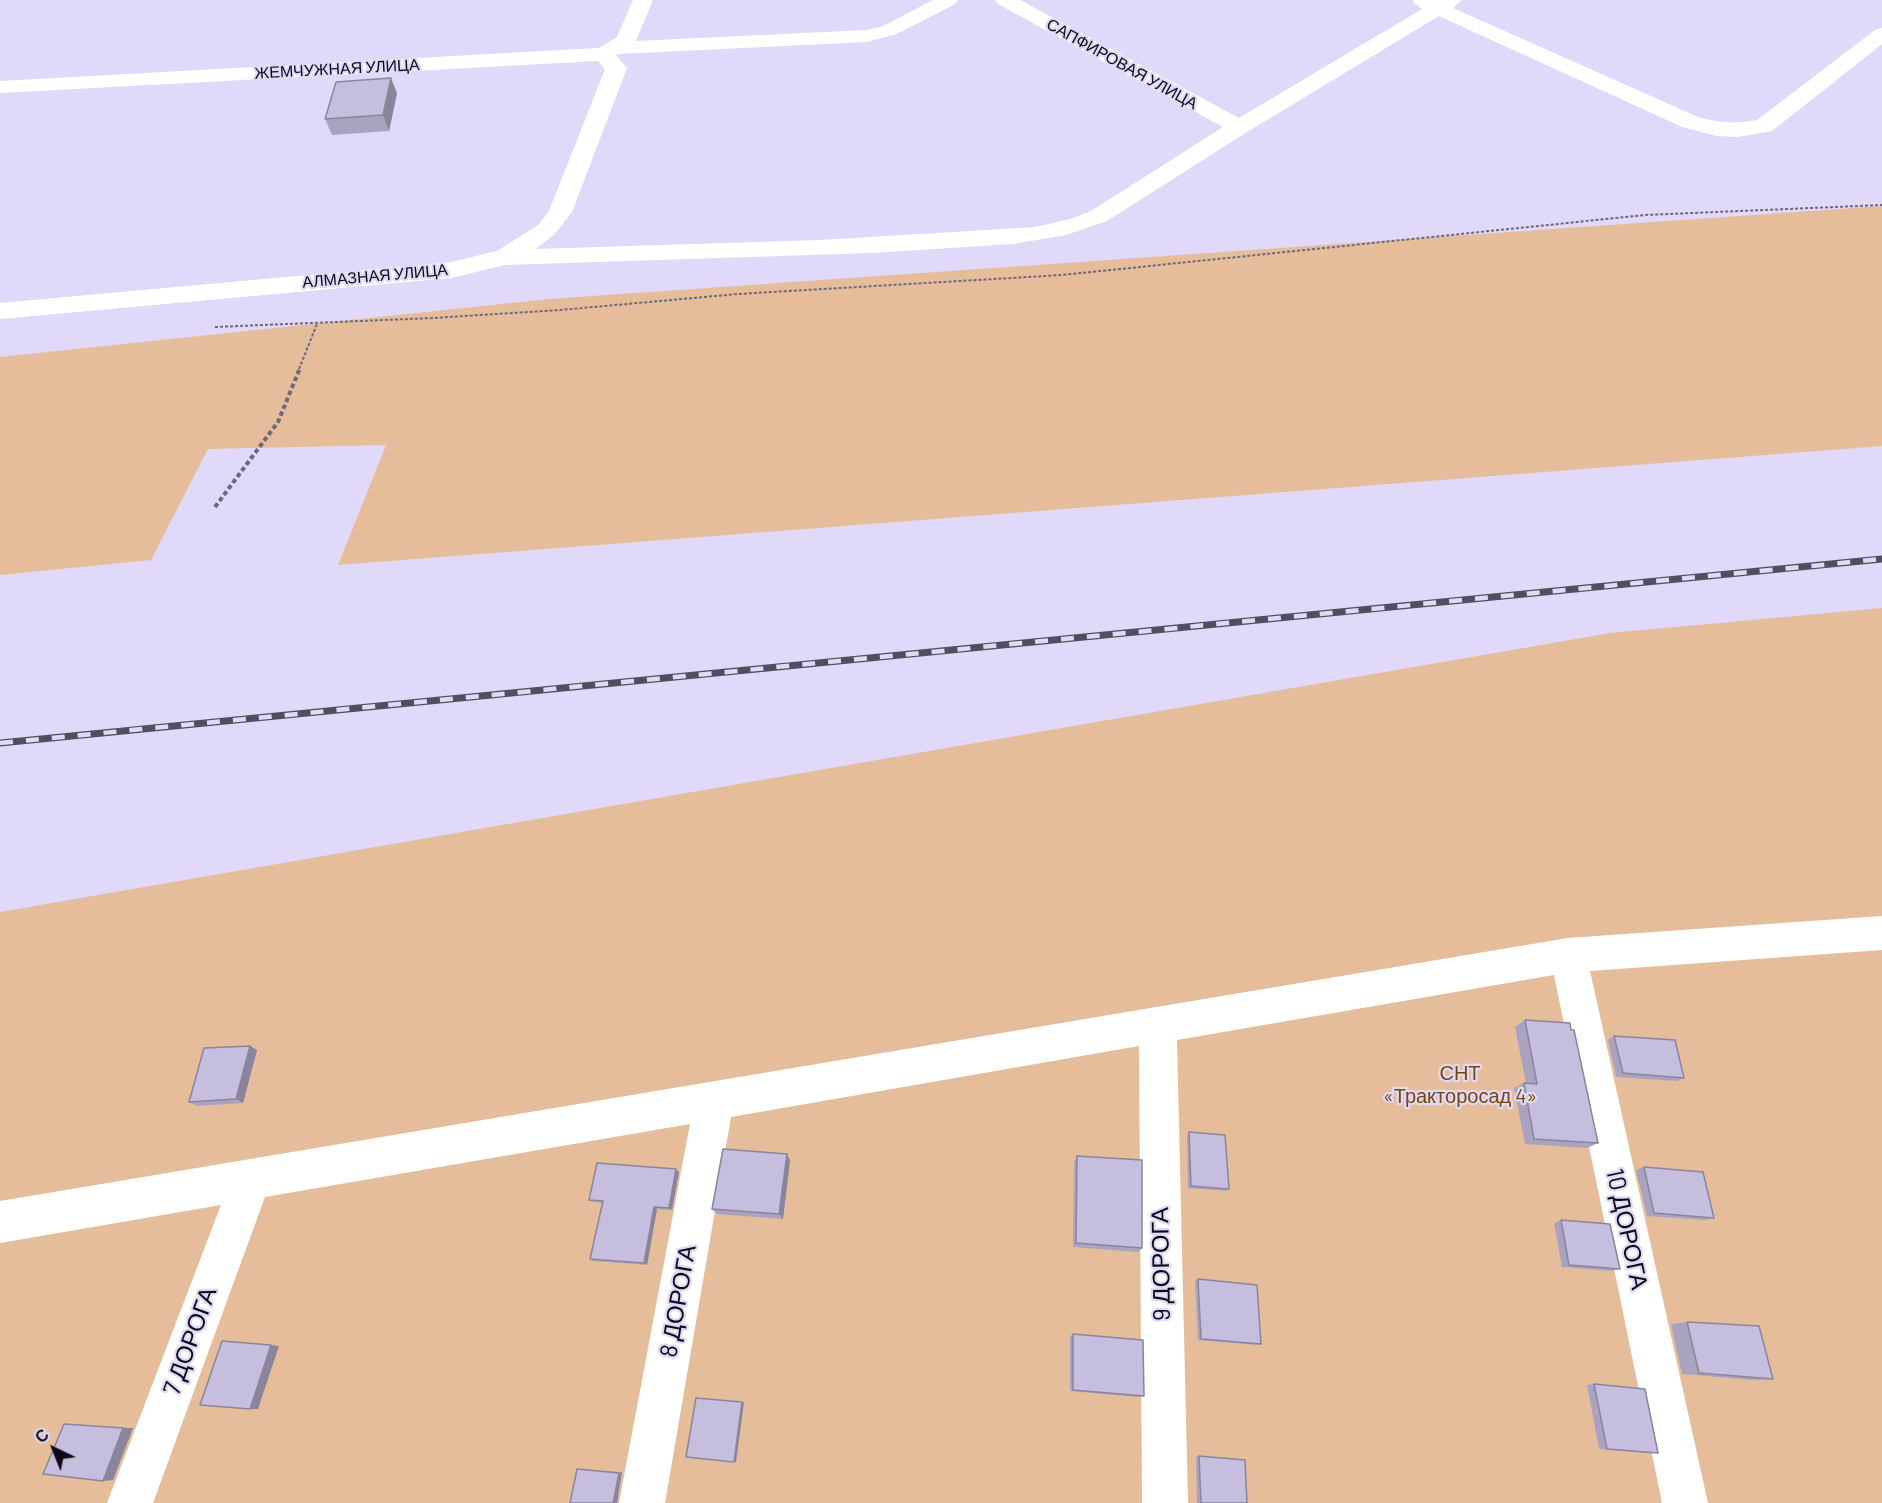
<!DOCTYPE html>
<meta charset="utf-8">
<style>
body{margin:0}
#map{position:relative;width:1882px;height:1503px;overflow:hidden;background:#e1d9fa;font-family:Barlow,sans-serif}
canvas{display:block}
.north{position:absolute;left:24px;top:1419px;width:60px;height:60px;-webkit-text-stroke:4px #e1d9fa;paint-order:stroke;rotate:317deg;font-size:16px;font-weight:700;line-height:24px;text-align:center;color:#0e0b16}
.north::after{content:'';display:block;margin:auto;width:21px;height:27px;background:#0e0b16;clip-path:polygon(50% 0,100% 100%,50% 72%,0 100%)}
</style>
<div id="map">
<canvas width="1882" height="1503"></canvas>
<div class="north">С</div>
</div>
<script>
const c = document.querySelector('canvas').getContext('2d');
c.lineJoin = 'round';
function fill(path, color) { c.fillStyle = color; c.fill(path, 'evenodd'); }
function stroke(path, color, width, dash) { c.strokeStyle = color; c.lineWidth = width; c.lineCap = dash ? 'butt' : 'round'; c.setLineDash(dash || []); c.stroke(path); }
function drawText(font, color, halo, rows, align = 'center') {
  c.font = font + ' Barlow,sans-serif'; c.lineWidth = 4.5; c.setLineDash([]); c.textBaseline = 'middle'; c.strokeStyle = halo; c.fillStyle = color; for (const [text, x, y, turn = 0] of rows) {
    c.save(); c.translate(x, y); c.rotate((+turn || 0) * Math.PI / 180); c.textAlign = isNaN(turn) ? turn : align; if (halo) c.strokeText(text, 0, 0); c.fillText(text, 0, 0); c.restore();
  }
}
const green = new Path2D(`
 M1882 206V446L338 565 386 445 208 449 151 560 0 575V357L549 299Z
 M1882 608V1503H0V912L1610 633Z`);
const pathFar1 = new Path2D(`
 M215 327 433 318 560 310 738 294 1062 275 1645 215 1882 205
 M299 369 317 324`);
const path = new Path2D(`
 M215 507 278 422 300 368`);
const minor = new Path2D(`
 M633 0H653L636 41 867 30 883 26 933 0H958L955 4 897 34 867 42 618 54 616 55 627 68 572 212 554 235 535 249 820 240 1036 227 1070 219 1091 211 1223 127 998 4 995 0H1020L1239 118 1422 9 1413 2 1414 0H1462L1453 8 1698 117C1719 123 1736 124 1757 120L1875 30 1882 28V44L1772 131 1738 137 1717 136 1682 127 1439 16 1247 132 1107 221 1066 235 1013 244 872 253 505 265 451 278 0 319V303L451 262 497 251 538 225 549 211 605 69 598 61 0 93V81L599 48 617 37Z
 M1882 916V950L1590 971 1708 1503H1662L1554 975 1177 1040 1188 1503H1142L1139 1046 731 1117 665 1503H619L690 1124 265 1197 153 1503H107L221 1205 0 1243V1201L1568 938Z`);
const rail = new Path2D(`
 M0 743 1882 559`);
const wall = new Path2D(`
 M397 93 389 131 332 135 325 119Z
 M1525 1020 1598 1143 1587 1148 1525 1144 1514 1088 1524 1083H1526L1515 1027Z
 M1614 1036 1684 1078 1677 1081 1616 1077 1608 1040Z
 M257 1050 243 1103 197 1106 189 1102Z
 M1189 1132 1229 1189 1226 1191 1188 1188 1187 1136Z
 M1077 1156 1142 1248 1138 1252 1073 1247 1074 1162Z
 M790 1160 783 1219 717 1214 712 1209Z
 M1644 1167 1714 1218 1706 1220 1647 1216 1636 1170Z
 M679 1172 672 1210 657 1209 647 1265 593 1261 590 1259 602 1203 593 1202 589 1200Z
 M1561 1220 1620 1269 1612 1271 1562 1267 1554 1223Z
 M1198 1279 1261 1344 1257 1345 1198 1340 1195 1281Z
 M1687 1322 1773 1379 1754 1380 1682 1374 1671 1324Z
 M1073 1334 1144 1396 1139 1397 1070 1391V1336Z
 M1594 1384 1649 1453 1599 1449 1587 1385Z
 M64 1424 133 1428 113 1480Z
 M1196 1456 1245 1460 1247 1503H1197Z
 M577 1469 622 1472 617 1503Z`);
const shadedWall = new Path2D(`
 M391 78 397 93 389 131 383 115Z
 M250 1046 257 1050 243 1103 236 1099Z
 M787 1154 790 1160 783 1219 779 1214Z
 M676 1169 679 1172 672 1210 669 1208Z
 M654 1207 657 1209 647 1265 644 1263Z
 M271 1345 279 1346 258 1409H250Z
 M742 1402H744L736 1462H734Z
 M123 1428H133L113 1480 103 1481Z
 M622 1472 617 1503H613L619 1473Z`);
const building = new Path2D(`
 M391 78 383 115 325 119 336 82Z
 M1525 1020 1570 1023 1571 1030H1574L1598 1143 1534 1139 1524 1083 1537 1084Z
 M1614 1036 1675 1040 1684 1078 1623 1073Z
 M250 1046 236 1099 189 1102 204 1048Z
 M1189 1132 1225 1135 1229 1189 1191 1186Z
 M723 1149 787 1154 779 1214 712 1209Z
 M1077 1156 1142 1160V1248L1076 1243Z
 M597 1163 676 1169 669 1208 654 1207 644 1263 590 1259 603 1201 589 1200Z
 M1644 1167 1703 1172 1714 1218 1654 1213Z
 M1561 1220 1610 1224 1620 1269 1569 1265Z
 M1198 1279 1257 1285 1261 1344 1201 1339Z
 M1687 1322 1759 1326 1773 1379 1699 1373Z
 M1073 1334 1143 1340 1144 1396 1073 1390Z
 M222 1341 271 1345 250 1409 200 1405Z
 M1594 1384 1645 1389 1658 1453 1607 1449Z
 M696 1398 742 1402 734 1462 686 1457Z
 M64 1424 123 1428 103 1481 43 1474Z
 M1199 1456 1245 1460 1247 1503H1201Z
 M577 1469 619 1473 613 1503H570Z`);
const farStreetnames = [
 ["САПФИРОВАЯ УЛИЦА",1122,64,29],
 ["ЖЕМЧУЖНАЯ УЛИЦА",337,69,-3],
 ["АЛМАЗНАЯ УЛИЦА",375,276,-5]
];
const parkNames = [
 ["СНТ",1460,1073],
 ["«Тракторосад 4»",1460,1096]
];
const nearStreetnames = [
 ["10 ДОРОГА",1627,1229,78],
 ["9 ДОРОГА",1161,1264,-91],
 ["8 ДОРОГА",678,1301,-80],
 ["7 ДОРОГА",190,1341,-70]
];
fill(green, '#e5bd9a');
stroke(pathFar1, '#6d687d', 2, [3, 2]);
stroke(path, '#6d687d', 4, [4.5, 3]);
fill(minor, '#fff');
stroke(rail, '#524e60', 7);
stroke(rail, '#e1d9fa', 4.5, [13]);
fill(wall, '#a9a3bf');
fill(shadedWall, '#8a859b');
fill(building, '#c5bede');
stroke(building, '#8a859b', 1.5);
drawText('16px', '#0e0b16', '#e1d9fa', farStreetnames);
drawText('20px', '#7a4608', '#e1d9fa', parkNames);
drawText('24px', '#0e0b16', '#e1d9fa', nearStreetnames);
</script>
